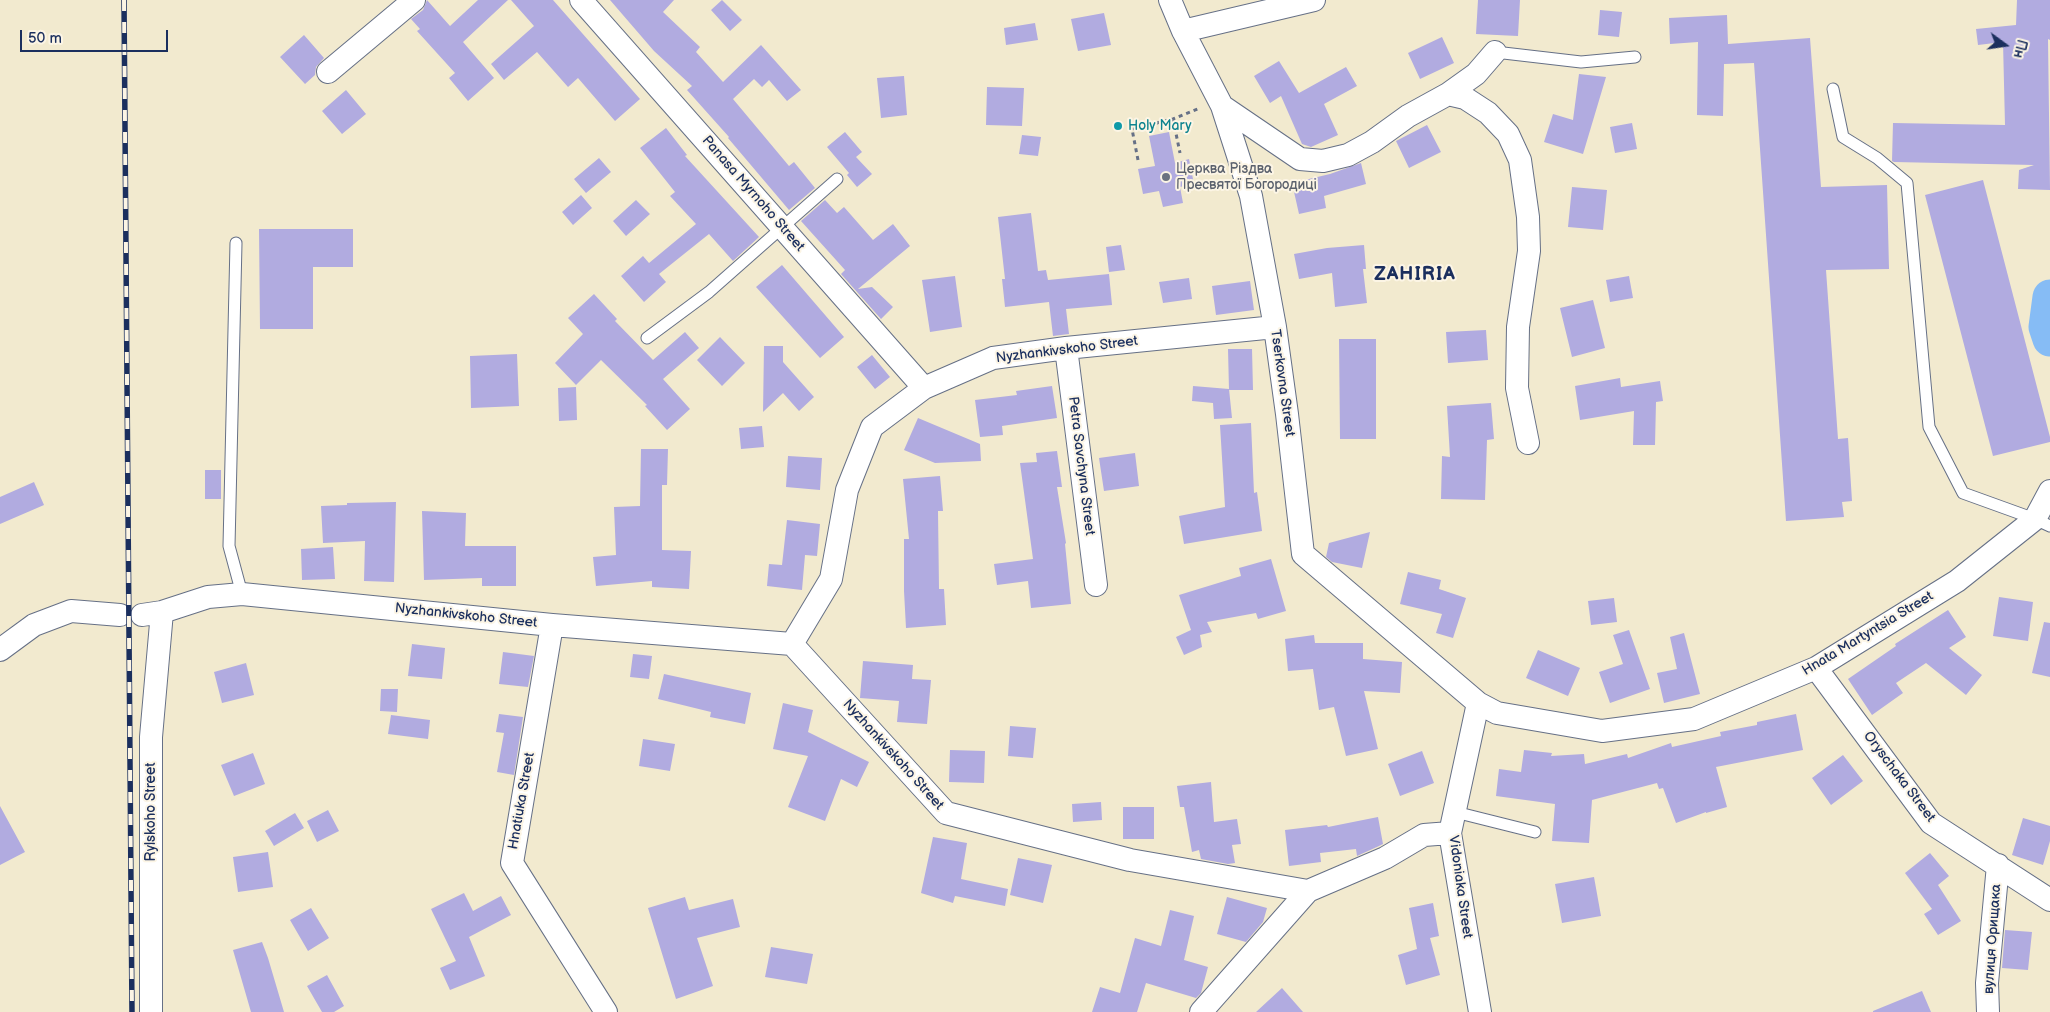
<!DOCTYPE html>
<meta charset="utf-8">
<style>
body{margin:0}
#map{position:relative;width:2050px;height:1012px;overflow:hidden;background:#f2eacf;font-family:"Balsamiq Sans",sans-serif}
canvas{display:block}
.north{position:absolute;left:1980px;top:20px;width:50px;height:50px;-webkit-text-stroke:4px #fcf5e5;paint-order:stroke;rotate:104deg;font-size:14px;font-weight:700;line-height:20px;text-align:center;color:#1b2f5e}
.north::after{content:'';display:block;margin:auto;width:18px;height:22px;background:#1b2f5e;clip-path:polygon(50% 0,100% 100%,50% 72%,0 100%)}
.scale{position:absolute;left:20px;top:30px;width:148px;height:22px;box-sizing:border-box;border:2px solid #1b2f5e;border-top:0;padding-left:6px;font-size:15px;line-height:18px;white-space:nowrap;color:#1b2f5e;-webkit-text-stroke:4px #fcf5e5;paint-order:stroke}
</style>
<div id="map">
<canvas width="2050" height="1012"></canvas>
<div class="north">Пн</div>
<div class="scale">50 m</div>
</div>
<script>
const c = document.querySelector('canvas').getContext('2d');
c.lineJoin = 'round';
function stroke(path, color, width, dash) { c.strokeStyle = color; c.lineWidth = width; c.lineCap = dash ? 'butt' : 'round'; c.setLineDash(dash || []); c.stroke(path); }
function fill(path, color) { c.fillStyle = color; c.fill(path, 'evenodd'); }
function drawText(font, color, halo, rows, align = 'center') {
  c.font = font + ' "Balsamiq Sans",sans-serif'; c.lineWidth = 4; c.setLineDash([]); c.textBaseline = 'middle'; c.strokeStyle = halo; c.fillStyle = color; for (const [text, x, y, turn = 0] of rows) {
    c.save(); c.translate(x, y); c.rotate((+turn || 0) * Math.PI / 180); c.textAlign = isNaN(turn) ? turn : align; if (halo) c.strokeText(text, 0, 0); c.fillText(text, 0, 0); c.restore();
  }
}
const river = new Path2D(`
 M2050 297 2046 327 2050 339`);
const building = new Path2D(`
 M427 0 450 26 478 0H508L463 42 494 78 468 101 449 78 455 73 417 31 420 29 411 19 423 10Z
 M511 0H553L640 99 615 121 578 78 568 87 537 52 504 80 491 64 534 26Z
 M610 0H674L663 12 700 47 696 52 723 82 761 45 801 90 787 101 769 80 762 87 754 79 733 99 789 166 794 162 815 188 789 210 728 138 729 137 687 90 692 86 654 51Z
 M722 0 742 20 730 31 711 10Z
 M1478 0H1520L1518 36 1476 34Z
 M2017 0H2050V40L2048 39 2050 190 2018 189 2019 170 2034 165 1894 162 1892 161 1893 123 2005 125 2003 42 1978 45 1976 29 2016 25Z
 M1600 10 1622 12 1619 37 1598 35Z
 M1104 13 1111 45 1078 51 1071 19Z
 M1727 15 1728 44 1810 38 1821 187 1887 185 1889 269 1826 270 1838 439 1848 438 1852 501 1842 502 1844 517 1786 521 1754 63 1724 64 1723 116 1697 115 1698 42 1670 44 1669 18Z
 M1035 23 1038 40 1006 45 1004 28Z
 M304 35 324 58 316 67 315 75 305 84 280 57Z
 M1442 37 1454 63 1420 79 1408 53Z
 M1279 61 1299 93 1346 67 1357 86 1324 104 1338 135 1311 147 1302 144 1281 96 1270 103 1254 76Z
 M1579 74 1606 77 1583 154 1544 142 1553 114 1573 120Z
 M904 76 907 115 881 118 877 78Z
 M987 87 1024 88 1022 126 986 125Z
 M346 90 366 114 342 134 322 111Z
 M1632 123 1637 149 1615 153 1610 127Z
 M1427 125 1441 152 1409 168 1396 141Z
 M666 128 687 155 685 156 759 237 733 261 709 234 659 274 666 282 644 302 621 276 643 256 649 263 696 224 670 196 675 192 640 148Z
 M845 132 862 152 856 157 872 174 857 187 847 175 849 173 827 147Z
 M1169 132 1175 163 1189 159 1194 184 1180 187 1183 203 1163 207 1159 191 1143 194 1138 169 1155 166 1149 136Z
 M1022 135 1041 137 1038 156 1019 154Z
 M599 158 611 172 586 193 574 179Z
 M1361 163 1366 184 1324 196 1326 208 1299 214 1292 183 1330 174Z
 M1983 180 2050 437V442L1993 456 1925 195Z
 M1572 187 1607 190 1603 230 1568 227Z
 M581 195 592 208 573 225 562 212Z
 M636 200 650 214 626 236 613 221Z
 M825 200 837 213 844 207 873 240 893 224 910 246 858 289 872 287 893 307 881 319 841 274 845 270 801 221Z
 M1031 213 1038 271 1046 270 1048 280 1109 274 1112 305 1066 309 1069 334 1053 336 1049 302 1005 307 1002 279H1005L998 217Z
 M259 229H353V267H313V329H260Z
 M1121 245 1125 270 1109 272 1106 247Z
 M1364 245 1366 269H1363L1367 303 1335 307 1332 273 1299 279 1294 254 1327 248Z
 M782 265 844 337 820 358 756 287Z
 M955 276 962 327 930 332 922 280Z
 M1629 276 1633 298 1610 302 1606 280Z
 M1189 278 1192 299 1163 303 1159 282Z
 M1250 281 1254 310 1216 315 1212 286Z
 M594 294 617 319 615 321 653 360 685 332 699 348 663 379 690 409 667 430 645 406 647 405 601 360 576 385 555 363 583 334 568 318Z
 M1593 300 1605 348 1572 357 1560 308Z
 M1486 330 1488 360 1448 363 1446 332Z
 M720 337 745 363 722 386 697 360Z
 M1339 339H1376V439H1340Z
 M764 346H783V362L814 397 799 411 783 393 763 412Z
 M1228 349H1252L1253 390H1229Z
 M517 354 519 406 471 408 470 356Z
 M872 355 890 377 875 389 857 367Z
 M1620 378 1621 387 1660 381 1663 401 1656 402 1655 445H1633L1634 411 1580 420 1575 386Z
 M1052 386 1057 418 1002 426 1003 435 980 437 975 400 1017 395 1016 391Z
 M1193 386 1229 389 1232 418 1214 419 1213 403 1192 401Z
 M576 387 577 420 559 421 558 388Z
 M1491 403 1494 439 1487 440 1485 500 1441 499 1442 456 1450 457 1447 406Z
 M918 418 980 444 981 461 935 463 904 450Z
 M1251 423 1254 493 1257 492 1262 531 1184 544 1179 516 1225 507 1220 425Z
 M762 426 764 447 741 449 739 428Z
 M641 449H668L667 485H662V550L691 551 689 589 652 587V581L596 586 593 557 616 555 614 507 640 506Z
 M1057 451 1062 487H1057L1066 543 1065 544 1071 604 1031 608 1028 581 997 585 994 564 1033 559 1020 463 1037 462 1036 453Z
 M1135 453 1139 486 1104 491 1099 458Z
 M788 456 822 458 820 490 786 487Z
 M205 470H221V499H205Z
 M940 476 943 511H938L939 589H944L946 625 906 628 904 591V539H909L903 479Z
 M34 482 44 505 0 524V497Z
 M396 502 394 582 364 581 365 541 323 543 321 506 347 505V503Z
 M422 511 466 513 465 546H516V586H482V578L424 580Z
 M787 520 820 524 817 556 805 555 802 590 767 586 769 564 782 565Z
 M1370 532 1362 568 1332 562 1326 557 1329 543Z
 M333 547 335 579 302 580 301 549Z
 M1271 559 1286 611 1258 619 1256 613 1207 622 1212 632 1200 635 1202 647 1184 655 1176 637 1191 630 1179 595 1241 576 1239 568Z
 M1408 572 1441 580 1439 589 1466 598 1453 638 1436 633 1442 614 1400 604Z
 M1999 597 2033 602 2028 641 1993 636Z
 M1614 598 1617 622 1591 625 1588 601Z
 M1948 610 1966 637 1949 648 1982 675 1966 695 1926 663 1896 683 1903 693 1872 715 1848 679 1896 646 1895 644Z
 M2044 622 2050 623V677L2032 673Z
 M1629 630 1650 689 1610 703 1599 672 1623 664 1613 635Z
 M1684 633 1700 694 1664 703 1657 673 1677 669 1670 637Z
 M1314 635 1315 643H1363V659L1402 662 1400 693 1364 691 1378 749 1346 756 1334 707 1319 710 1313 669 1288 671 1285 639Z
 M412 644 445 648 442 679 408 676Z
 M1538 650 1580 668 1568 696 1526 678Z
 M503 652 534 656 528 687 499 684Z
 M633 654 652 656 649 679 630 677Z
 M863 661 913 665 912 679 931 680 927 724 897 722 899 701 860 698Z
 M246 663 254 695 222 703 214 672Z
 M664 674 751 693 745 724 710 717 711 712 658 699Z
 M381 689H398L397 712 380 711Z
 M783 703 813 710 808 732 869 762 857 787 841 779 825 821 788 807 808 756 773 749Z
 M499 714 523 717 514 775 497 772 504 733 496 732Z
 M1796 714 1803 750 1716 767 1727 807 1706 813V812L1676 823 1663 788 1659 789 1657 783 1592 800 1589 843 1552 841 1555 804 1496 796 1499 769 1521 772 1524 750 1552 753 1551 756 1584 754 1585 764 1627 754 1628 758 1671 743 1672 747 1721 736 1720 732 1757 725V722Z
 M391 715 430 720 428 739 388 734Z
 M1010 726 1036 728 1033 758 1008 756Z
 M643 739 675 744 670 771 639 766Z
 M950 750 985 751 984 783 949 782Z
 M1422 751 1434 783 1400 796 1388 764Z
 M253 753 265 784 234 796 221 765Z
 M1843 755 1863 781 1831 805 1812 778Z
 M1211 782 1214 822 1237 819 1241 844 1232 845 1235 863 1228 864 1201 859 1199 850 1192 852 1184 807H1180L1177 786Z
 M1101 802 1102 820 1073 822 1072 804Z
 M0 806 25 852 0 865Z
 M1123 807H1154V839H1123Z
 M328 810 339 831 317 842 307 821Z
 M295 813 304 828 274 846 265 831Z
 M1378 817 1383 844 1379 846 1357 856 1356 849 1320 853 1321 862 1289 866 1285 830 1327 825 1328 827Z
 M2023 818 2050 826V841L2043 865 2012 855Z
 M933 837 967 843 961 879 1008 889 1005 906 955 896 953 903 921 893Z
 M268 852 273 887 238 892 233 857Z
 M1930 853 1949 876 1938 885 1961 921 1938 935 1924 914 1932 909 1905 873Z
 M1018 858 1052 865 1043 903 1010 895Z
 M1594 877 1601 916 1562 923 1555 884Z
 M464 893 473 911 501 896 511 915 469 937 485 976 450 990 440 968 456 961 431 909Z
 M685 897 689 910 733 899 740 927 697 938 713 986 676 999 648 908Z
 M1227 897 1267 908 1263 922 1246 942 1217 934Z
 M1433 903 1439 936 1430 938 1440 975 1406 985 1398 955 1417 949 1409 908Z
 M311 908 329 938 308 951 290 920Z
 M1170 910 1194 916 1184 960 1208 967 1201 993 1196 998 1146 983 1137 1012H1092L1100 987 1120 993 1135 938 1161 946Z
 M2005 930 2032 932 2028 970 2002 968Z
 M262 942 268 958 284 1012H251L233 950Z
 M771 947 813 954 807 984 765 977Z
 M327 975 344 1006 334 1012H322L307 986Z
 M1282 988 1303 1012H1256Z
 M1922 991 1931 1012H1873V1011Z`);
const path = new Path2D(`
 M1173 119 1180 153
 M1138 160 1132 129 1173 119 1200 108`);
const service = new Path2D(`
 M1495 52 1581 62 1635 57
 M1833 89 1843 137 1877 158 1907 183 1929 427 1963 493 2035 519 2050 526
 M236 243 229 546 242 594
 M647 338 709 292 837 179
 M1455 812 1535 832`);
const minor = new Path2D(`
 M581 0 924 388
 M1170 0 1183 31 1222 106 1251 196 1275 327 1287 414 1303 554 1478 703 1497 713 1602 731 1694 719 1816 668 1957 581 2035 519 2050 491
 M1183 31 1314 0
 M328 72 414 0
 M1448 94 1476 74 1495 52
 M1222 106 1300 159 1323 161 1348 155 1372 142 1408 116 1448 94 1465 98 1488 113 1508 134 1520 160 1528 217 1529 251 1518 327 1517 388 1528 443
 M1066 348 1096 585
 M142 615 162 612 208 597 242 594 552 625 792 644 946 813 1130 860 1308 891
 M552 625 512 863 606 1012
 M792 644 831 579 847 490 872 427 924 388 993 358 1066 348 1275 327
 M0 650 34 625 71 611 120 615
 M1816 668 1931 823 2050 900
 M1478 703 1450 833 1480 1012
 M151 1012V737L162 612
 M1201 1012 1308 891 1385 858 1424 835 1450 833
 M1988 1012 1987 983 1998 865`);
const rail = new Path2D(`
 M124 0 132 1012`);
const markers = [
 [1118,126,5,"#0f9aa8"],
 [1166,177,5,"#6b7280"]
];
const cultureNames = [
 ["Holy Mary",1128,126]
];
const worshipNames = [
 ["Церква Різдва",1176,169],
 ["Пресвятої Богородиці",1176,185]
];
const streetNames = [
 ["Panasa Myrnoho Street",753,194,49],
 ["Nyzhankivskoho Street",1067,350,-7],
 ["Tserkovna Street",1282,383,82],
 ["Petra Savchyna Street",1081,466,83],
 ["Nyzhankivskoho Street",466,616,6],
 ["Hnata Martyntsia Street",1868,634,-31],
 ["Nyzhankivskoho Street",893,755,48],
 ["Oryschaka Street",1899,777,53],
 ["Hnatiuka Street",522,801,-80],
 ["Rylskoho Street",151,812,-90],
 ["Vidoniaka Street",1460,887,82],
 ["вулиця Орищака",1993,939,-86]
];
const districtNames = [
 ["ZAHIRIA",1415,275]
];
stroke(river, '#86bcf5', 35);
fill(building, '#b1abe0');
stroke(service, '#667086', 13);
stroke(minor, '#667086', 24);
stroke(path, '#667086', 3, [4, 4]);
stroke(service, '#fff', 11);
stroke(minor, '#fff', 22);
stroke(rail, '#1b2f5e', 5.5);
stroke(rail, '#fcf5e5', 4, [11]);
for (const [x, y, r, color] of markers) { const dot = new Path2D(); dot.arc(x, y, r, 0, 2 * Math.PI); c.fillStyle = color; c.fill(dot); stroke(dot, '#fcf5e5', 2); }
drawText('14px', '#0d838f', '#fcf5e5', cultureNames, 'left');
drawText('14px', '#5b616d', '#fcf5e5', worshipNames, 'left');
drawText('14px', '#1b2f5e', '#fcf5e5', streetNames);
c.letterSpacing = '1px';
drawText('bold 19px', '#1b2f5e', '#fcf5e5', districtNames);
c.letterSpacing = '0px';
</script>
